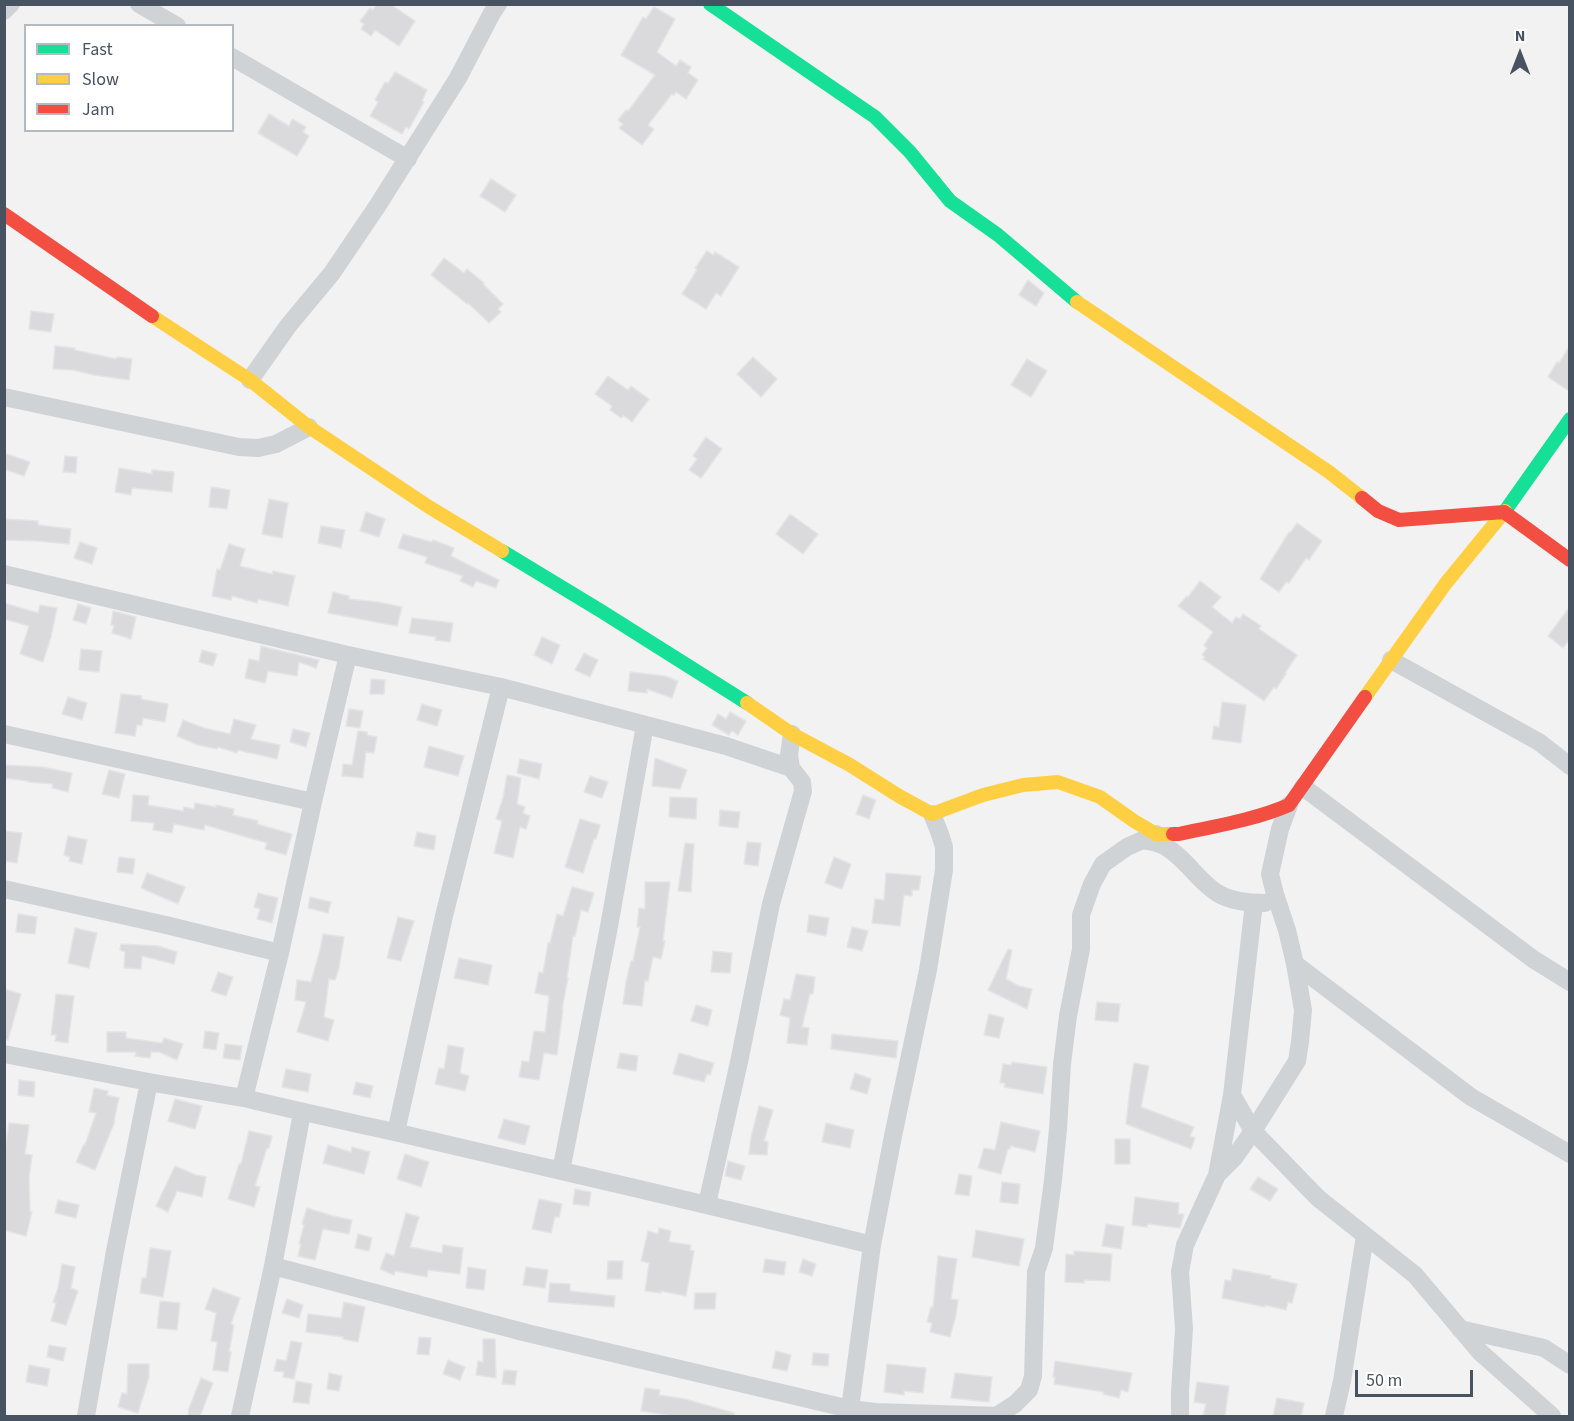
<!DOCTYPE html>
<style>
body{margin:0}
#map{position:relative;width:1574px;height:1421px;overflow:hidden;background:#f3f2f2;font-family:"Source Sans 3",sans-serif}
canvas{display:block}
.frame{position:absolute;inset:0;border:6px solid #475361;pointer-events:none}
.legend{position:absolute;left:24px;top:24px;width:210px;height:108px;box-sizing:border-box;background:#fff;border:2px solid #b5bac0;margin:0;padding:8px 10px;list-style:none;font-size:18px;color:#475361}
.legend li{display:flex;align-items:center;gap:12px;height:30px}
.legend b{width:30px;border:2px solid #b5bac0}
.north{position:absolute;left:1490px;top:24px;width:60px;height:60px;-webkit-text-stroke:4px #fff;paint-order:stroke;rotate:0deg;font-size:16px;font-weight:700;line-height:24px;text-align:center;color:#475361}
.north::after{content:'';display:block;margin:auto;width:21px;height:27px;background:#475361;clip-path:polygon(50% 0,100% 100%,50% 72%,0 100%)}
.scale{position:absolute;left:1355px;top:1370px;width:118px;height:27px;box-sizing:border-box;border:3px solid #475361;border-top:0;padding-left:8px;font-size:18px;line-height:21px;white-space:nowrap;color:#475361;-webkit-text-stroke:4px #fff;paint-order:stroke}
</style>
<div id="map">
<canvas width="1574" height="1421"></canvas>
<div class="frame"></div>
<ul class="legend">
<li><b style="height:8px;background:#16e098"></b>Fast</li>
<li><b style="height:8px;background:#ffcf43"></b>Slow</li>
<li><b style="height:8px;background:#f24e42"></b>Jam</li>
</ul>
<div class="north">N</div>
<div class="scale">50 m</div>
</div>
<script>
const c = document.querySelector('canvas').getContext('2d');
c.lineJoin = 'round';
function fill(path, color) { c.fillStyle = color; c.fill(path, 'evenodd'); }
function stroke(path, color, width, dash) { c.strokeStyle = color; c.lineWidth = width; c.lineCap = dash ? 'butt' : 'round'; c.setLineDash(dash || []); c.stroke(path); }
const building = new Path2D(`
 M377 4H390L415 21 399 46 375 30 371 36 361 29 364 24 360 21 370 8 373 10Z
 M654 7 675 19 657 52 676 66 680 60 691 67 688 73 698 80 686 99 676 92 674 95 672 94 648 125 654 129 642 145 619 128 623 124 618 120 626 110 628 111 655 75 621 55 643 17 646 19Z
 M395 72 427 90 422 101 424 102 409 129 406 127 402 134 370 116 378 102 375 100 385 82 388 83Z
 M269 114 289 126 292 119 306 127 303 132 309 136 297 156 258 133Z
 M491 179 516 195 505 212 480 196Z
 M707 251 713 255 715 252 739 267 721 296 716 293 706 309 682 294 697 270 695 268Z
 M444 258 464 273 467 269 484 283 483 284 503 304 498 309 501 312 489 323 468 303 467 304 431 275Z
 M1028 280 1044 293 1036 306 1019 295Z
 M31 311 54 314 51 332 29 329Z
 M55 346 75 348V350L116 359 117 357 132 359 129 380 94 375 73 370 53 369Z
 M1569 347V391L1548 377 1557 362 1559 363Z
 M753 357 777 379 761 397 737 374Z
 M1027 359 1047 371 1031 397 1011 385Z
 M608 376 628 390 631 386 649 399 632 422 623 415 621 418 610 410 612 406 595 394Z
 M706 437 722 449 701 478 689 470 697 459 693 456Z
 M4 453 30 462 24 476 4 469Z
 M65 456 77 457 76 473 63 472Z
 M119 468 152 474V470L174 472 172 492 132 488 131 495 115 492Z
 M211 487 230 490 227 509 209 507Z
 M269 499 288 503 282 538 262 534Z
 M366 512 385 519 379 537 360 531Z
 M790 514 818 534 803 554 776 534Z
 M4 519 38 521V525L71 529 69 544 37 541 4 540Z
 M1297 523 1322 541 1309 560 1306 558 1289 583 1286 582 1279 592 1260 579 1289 532 1290 533Z
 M321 526 345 530 341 548 318 543Z
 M403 534 432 542 433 540 454 548 451 556 499 580 496 588 476 581 473 587 460 581 463 576 425 563 427 557 398 548Z
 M80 542 97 548 92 564 74 558Z
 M229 544 245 549 240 566 272 574 273 571 295 576 288 606 258 599 257 603 232 596 231 600 212 596 217 569 220 570Z
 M1200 581 1221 597 1212 607 1232 623 1236 617 1240 619 1243 614 1261 626 1259 629 1297 655 1285 673 1286 674 1276 689 1274 687 1264 701 1203 659 1205 657 1202 655 1207 648 1204 645 1213 632 1178 606 1187 596 1188 597Z
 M333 592 349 596V599L378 602 402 607 397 626 328 613Z
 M4 603 38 613 40 605 57 608 51 637 43 662 20 654 29 626 4 619Z
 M78 604 91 608 86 624 73 620Z
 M1569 608V640L1563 648 1548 636Z
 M113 611 136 617 131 639 112 633 114 625H111Z
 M412 618 453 623 450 642 435 640 436 637 409 633Z
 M542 637 560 645 552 664 534 655Z
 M261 646 319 660 316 668 299 662 297 676 268 671 265 683 245 678 249 659 259 661Z
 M81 649 102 651 99 672 79 670Z
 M202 650 217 654 213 666 199 662Z
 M584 653 598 660 590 677 575 670Z
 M630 672 665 676 678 681 672 698 647 689V693L628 691Z
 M371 679 385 680 384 694H370Z
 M121 694 142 696 141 699 168 704 165 722 143 718 142 725H137L135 736 115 733Z
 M68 697 87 703 82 720 62 714Z
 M1222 702 1246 705 1241 743 1212 739 1214 726 1219 727Z
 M422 704 442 710 437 726 417 720Z
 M349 709 363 711 360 728 346 726Z
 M730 712 746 721 738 735 732 731 729 735 712 725 718 714 726 719Z
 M234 719 256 725 251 739 280 745 277 759 238 750 237 753 218 747 217 749 198 745 177 736 183 720 204 728 230 734Z
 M293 729 310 733 306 747 290 742Z
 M358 731 367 732V735L377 737 374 753 366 752 363 778 342 776 343 764 352 765Z
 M429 746 464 756 458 776 424 767Z
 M655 758 687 770 680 789 652 786Z
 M520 759 542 764 539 779 517 773Z
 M4 765 42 767 72 773 68 792 52 788 53 784 28 782V781L4 778Z
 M109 770 125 774 119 798 102 794Z
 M507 775 521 778 517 804 525 807 523 813 530 816 526 829 520 827 513 858 494 853 502 821 496 819 503 798Z
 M590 776 608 782 602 798 584 792Z
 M133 795 149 796 148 805 183 811 184 807 194 809 195 803 216 807V805L234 809 233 815 258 821 257 824 292 834 286 855 265 849 267 843 205 825 204 830 174 824 172 833 153 830 154 823 131 821Z
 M863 795 876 800 869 819 856 814Z
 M670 797 697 798 696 819 669 817Z
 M720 810 740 812 738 828 719 826Z
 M580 819 600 825 596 839H594L583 873 565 867Z
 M4 831 22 833 17 863 4 861Z
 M417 832 436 836 434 850 414 846Z
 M68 836 87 840 82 864 69 861 70 857 64 855Z
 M747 842 761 843 758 866 744 864Z
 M685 843 694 844 691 892 678 891Z
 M119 857 135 859 133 874 117 872Z
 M834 857 851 864 842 889 825 883Z
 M147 873 185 887 178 904 141 888Z
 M886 873 921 876 919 890H912V896L904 895 900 926 872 923 875 899 884 900Z
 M645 882H670L663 941H665L661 959 653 957 648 981H645L642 1006 623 1004 626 982 631 961H633L640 927H637L639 908 645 909Z
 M572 887 594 893 588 912 581 910 575 936H573L567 978H568L562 1009H563L557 1055 544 1053 539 1080 519 1077 522 1061 529 1062 534 1031 545 1032 549 996 535 993 539 972 543 973 548 943H550L557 914 563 916Z
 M258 893 278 898 272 923 257 919 260 909 254 907Z
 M310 897 331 902 328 913 308 908Z
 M18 914 37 917 35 934 16 932Z
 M809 915 829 918 826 936 807 932Z
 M398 917 414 921 401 961 387 958Z
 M852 927 868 931 862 951 847 947Z
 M75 928 97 933 89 968 68 963Z
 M323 934 344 937 339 968 335 980 329 979 324 1017 334 1020 328 1041 297 1032 306 1002 295 1000 297 980 311 982 320 950Z
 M121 944 158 946 177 952 174 964 142 956 141 969 124 968 125 952 120 950Z
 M1008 949 1012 950 1006 979 1019 986 1032 989 1027 1009 988 990Z
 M713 951 732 953 730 973 711 972Z
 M459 958 492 965 488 985 454 978Z
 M218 972 233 977 226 996 211 991Z
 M796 974 815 977 813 994H810L802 1027 809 1028 807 1045 787 1043 790 1018 780 1015 784 999 790 1000Z
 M4 989 21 994 8 1040 4 1039Z
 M56 994 74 996 68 1043 55 1041 56 1035H51Z
 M1097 1002 1120 1004 1118 1022 1095 1020Z
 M696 1005 712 1010 708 1026 691 1021Z
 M989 1014 1004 1018 999 1038 984 1035Z
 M205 1031 219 1033 216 1050 203 1048Z
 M107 1032H126V1038L162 1043 164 1038 183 1044 177 1060 159 1052H151L150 1058 135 1056 136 1052H107Z
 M832 1034 898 1041 896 1058 831 1049Z
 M225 1044 242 1046 240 1060 223 1058Z
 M448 1045 464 1048 460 1073 469 1076 465 1091 435 1084 439 1068 444 1069Z
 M620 1053 638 1056 636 1071 617 1068Z
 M679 1053 714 1063 710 1075 707 1074 704 1082 673 1074Z
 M1012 1062 1047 1067 1043 1094 1004 1087 1005 1083H1000L1003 1064 1011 1065Z
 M1134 1063 1149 1066 1141 1107 1194 1127 1190 1136 1195 1138 1191 1149 1126 1124 1130 1088Z
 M286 1069 311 1074 308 1092 282 1087Z
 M855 1073 871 1079 867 1094 850 1089Z
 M19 1080 35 1082 34 1097 18 1095Z
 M356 1082 373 1086 370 1098 353 1094Z
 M94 1088 108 1091 107 1095 119 1098 114 1121H115L95 1170 76 1162 84 1144 85 1145 96 1113 89 1112Z
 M175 1099 202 1106 195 1129 168 1121Z
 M759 1106 773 1110 764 1141 768 1142 767 1155 749 1154 751 1137Z
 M504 1119 530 1126 525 1145 498 1138Z
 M1001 1122 1040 1131 1035 1152 1011 1146 1010 1149H1008L1001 1174 978 1168 984 1148 995 1150Z
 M9 1123 29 1125 25 1154 32 1155 29 1178 30 1212H32L26 1236 4 1230V1157Z
 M826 1123 854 1130 850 1148 822 1142Z
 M249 1131 272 1136 269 1148H267L255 1186 260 1187 254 1207 228 1199 239 1164H241Z
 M1115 1139H1130V1164H1115Z
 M328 1145 351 1152 352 1147 370 1152 364 1174 323 1163Z
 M405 1154 429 1162 421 1187 397 1179Z
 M728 1161 745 1166 741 1180 725 1176Z
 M175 1166 196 1175 206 1177 202 1197 177 1191 168 1212 156 1206Z
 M959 1174 972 1176 969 1196 955 1194Z
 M1258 1177 1278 1189 1270 1201 1250 1189Z
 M1002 1182 1020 1184 1018 1204 1000 1202Z
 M575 1189 591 1192 589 1206 573 1204Z
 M1135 1197 1179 1203 1178 1214H1184L1180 1228 1148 1224 1147 1227 1132 1225Z
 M539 1199 562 1204 559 1217H555L551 1233 532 1229Z
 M58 1200 79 1205 76 1218 55 1213Z
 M307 1208 333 1216 352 1220 349 1234 323 1229 315 1260 298 1256 301 1244H299L304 1225 302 1224Z
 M406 1213 419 1217 410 1247 442 1253 443 1245 463 1248 460 1274 428 1270 427 1277 395 1271 394 1275 380 1269 386 1253 394 1256Z
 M1106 1224 1124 1227 1121 1249 1102 1246Z
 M659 1228 671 1231 669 1242 691 1245 690 1250 694 1251 686 1296 661 1291V1293L645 1291 649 1263 641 1261 648 1231 658 1234Z
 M976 1230 1024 1239 1019 1266 972 1257Z
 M358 1234 372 1238 369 1251 355 1248Z
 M150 1248 171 1251 163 1297 140 1293 142 1278H146Z
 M1074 1251 1112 1254 1110 1281 1084 1280V1283L1065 1282 1066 1254 1074 1255Z
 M938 1256 957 1259 951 1299 958 1300 956 1315 950 1337 930 1332 932 1323 927 1322 931 1307 933 1308Z
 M765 1259 786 1262 784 1275 763 1272Z
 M803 1259 816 1264 812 1276 799 1272Z
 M608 1261H623L622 1279H607Z
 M62 1264 75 1267 71 1288 78 1291 66 1325 51 1321 56 1303 53 1302 58 1288Z
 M468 1267 486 1270 484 1290 466 1288Z
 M526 1267 548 1270 545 1288 523 1285Z
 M1233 1269 1271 1276 1270 1278 1297 1284 1292 1303 1288 1302 1286 1310 1265 1305V1307L1222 1298 1225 1280 1231 1281Z
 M550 1283 570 1284V1291L615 1296 614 1307 548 1302Z
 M213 1288 240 1298 231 1324 234 1325 229 1352H231L228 1372 213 1370 217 1342 211 1341 216 1313 205 1309Z
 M695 1293H716L715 1309H694Z
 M287 1299 303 1305 299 1318 282 1313Z
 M160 1301 180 1303 177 1330 157 1328Z
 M344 1302 365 1307 358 1342 343 1339V1337L306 1332 308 1314 341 1318Z
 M419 1337 431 1338 429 1355 417 1354Z
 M483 1339H495L496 1378 476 1375 478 1361 483 1362Z
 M291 1341 302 1343 294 1379 283 1377 284 1372 274 1371 277 1359 286 1361Z
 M49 1345 66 1348 63 1361 47 1357Z
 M776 1351 791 1355 787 1371 772 1368Z
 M813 1353 829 1354 828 1366 812 1365Z
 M448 1360 465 1367 460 1380 443 1374Z
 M1055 1361 1132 1373 1128 1392 1121 1390 1119 1398 1103 1394 1104 1392 1054 1384 1055 1377H1053Z
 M128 1364H149V1377L138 1413 118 1407 122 1393 127 1394Z
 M887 1364 926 1368 923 1393 904 1391V1395L884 1392Z
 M29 1365 50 1369 47 1386 26 1382Z
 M504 1370 517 1371 515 1385 502 1384Z
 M329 1373 342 1376 339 1391 327 1389Z
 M955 1373 992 1377 989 1402 951 1398Z
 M201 1378 213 1383 200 1416H188L189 1408Z
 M296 1381 312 1384 309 1404 293 1402Z
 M1197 1382 1229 1386 1225 1416H1203L1206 1404 1194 1402Z
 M645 1388 660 1390 659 1395 685 1399 734 1413V1416H667V1415L641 1411Z
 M1277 1398 1304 1403 1301 1416H1273Z`);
const street = new Path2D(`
 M139 4 177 26
 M4 11 11 4
 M232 57 408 159
 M250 380 288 326 332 273 378 205 458 78 492 13 498 4
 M4 397 239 447 258 448 276 444 309 427
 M4 574 348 655 501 687 726 746 791 768 789 755 792 734
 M1391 660 1539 742 1570 766
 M4 734 313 802 348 655
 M1303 787 1533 959 1570 982
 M1144 840C1151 842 1160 843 1166 847 1186 858 1199 883 1219 894 1233 902 1250 903 1265 903
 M4 889 166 925 280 953
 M1254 903 1232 1095 1253 1131 1318 1198 1415 1275 1480 1352 1552 1416
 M1295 964 1471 1097 1570 1154
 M4 1054 149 1082 244 1098 280 953 313 802
 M244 1098C297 1111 350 1122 403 1134 560 1171 716 1206 872 1245
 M396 1132 444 916 501 687
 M561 1171 608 932 645 725
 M1217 1175 1232 1095
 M707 1204 739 1062 771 904 803 791 802 782 791 768
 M273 1266 527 1333 850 1409 876 1412 1001 1416
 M1460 1329 1544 1348 1570 1365
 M86 1416 115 1251 149 1082
 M240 1416 273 1266 302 1113
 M849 1416 872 1245 893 1136 928 970 944 870V847L940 834 932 814
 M996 1416 1015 1404 1029 1390 1033 1376 1036 1272 1044 1248 1053 1180 1058 1129 1062 1064 1068 1016 1081 949V915L1092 884 1103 864 1127 847 1156 834
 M1180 1416V1391L1184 1329 1180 1272 1185 1245 1217 1175 1234 1158 1253 1131 1297 1061 1300 1042 1303 1010 1295 964 1287 930 1275 894 1270 874 1280 829 1289 805
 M1334 1416 1342 1381 1365 1236`);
const fast = new Path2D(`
 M710 4 875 117 910 152 950 201 998 235 1077 302
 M1505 511 1570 419
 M502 551 601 611 747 703`);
const slow = new Path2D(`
 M1077 302 1329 472 1362 498
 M152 316 250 380 309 427 429 507 502 551
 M1365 697 1446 583 1505 511
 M747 703 792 734 850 765 899 796 932 814 983 795 1023 785 1058 782 1100 797 1134 821 1156 834H1173`);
const jam = new Path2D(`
 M4 214 152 316
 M1362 498 1378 511 1399 520 1504 512 1570 560
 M1173 834H1179C1216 826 1254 820 1289 805L1365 697`);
fill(building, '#dadadc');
stroke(building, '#e4e4e5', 1.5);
stroke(street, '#d0d3d6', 18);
stroke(fast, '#16e098', 14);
stroke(slow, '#ffcf43', 14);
stroke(jam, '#f24e42', 14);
</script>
